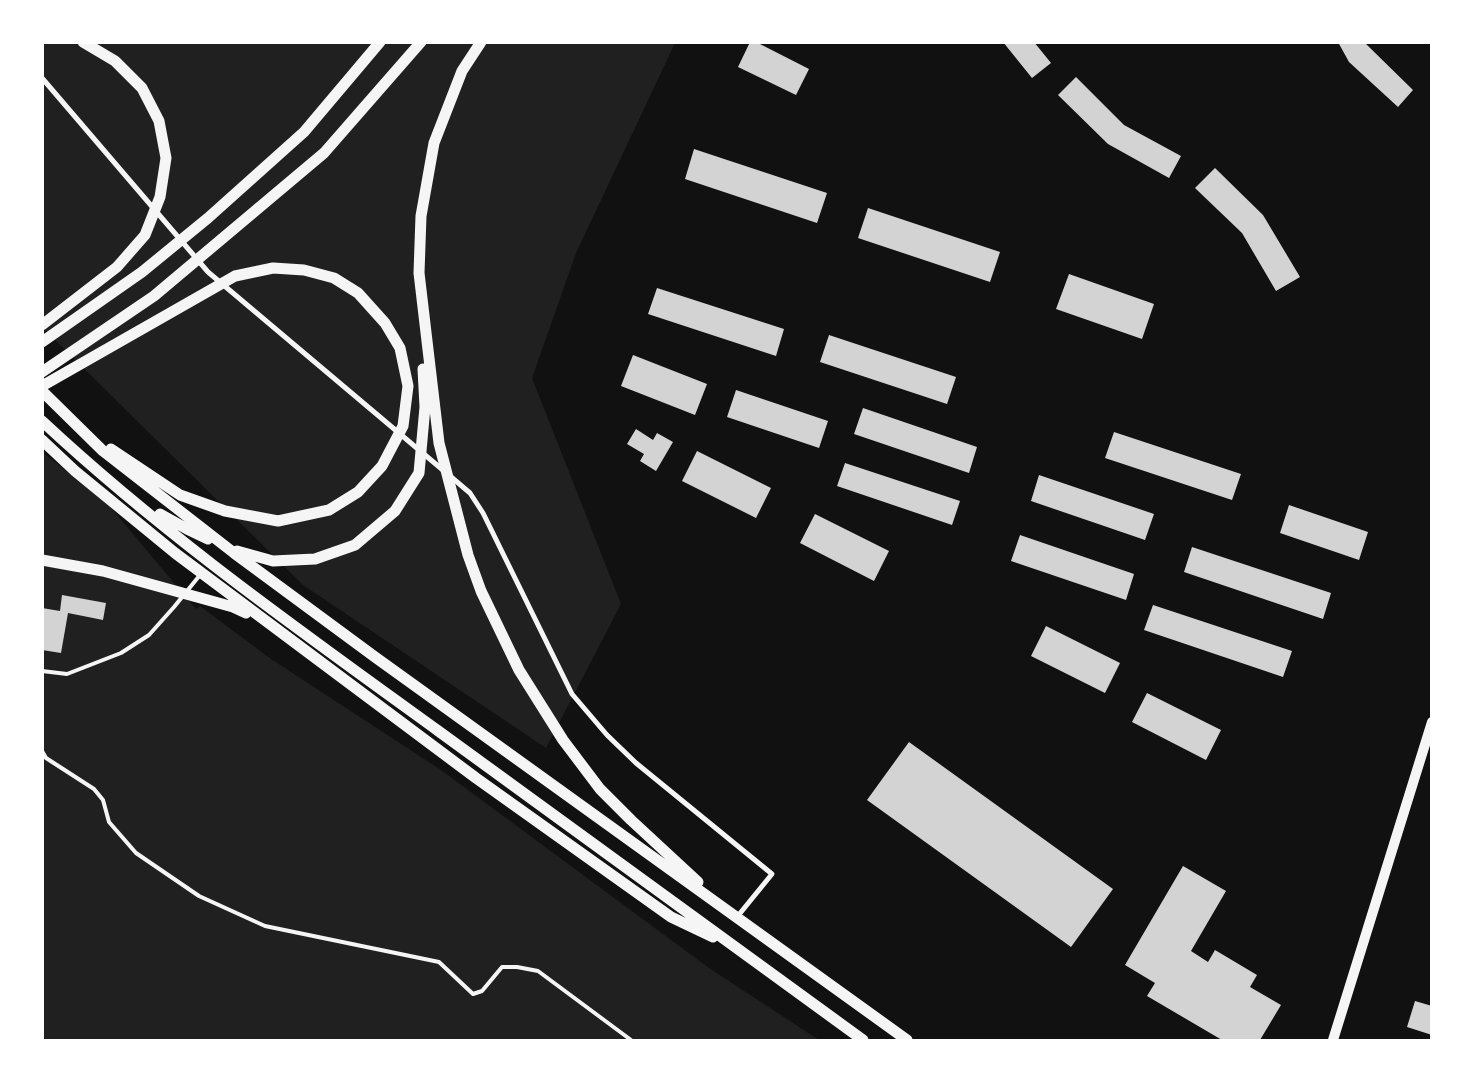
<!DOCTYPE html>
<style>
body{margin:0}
#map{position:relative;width:1474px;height:1083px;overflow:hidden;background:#111;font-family:Arial,sans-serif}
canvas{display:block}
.frame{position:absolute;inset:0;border:44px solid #fff;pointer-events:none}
</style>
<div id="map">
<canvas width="1474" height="1083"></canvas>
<div class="frame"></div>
</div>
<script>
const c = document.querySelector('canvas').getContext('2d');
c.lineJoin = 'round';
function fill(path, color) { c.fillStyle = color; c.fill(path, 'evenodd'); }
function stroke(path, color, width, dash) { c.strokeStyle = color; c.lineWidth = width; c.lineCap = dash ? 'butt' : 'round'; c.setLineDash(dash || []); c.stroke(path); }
const green = new Path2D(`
 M42 43H675L576 253 532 378 621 604 546 748 303 585 43 328Z
 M42 452 106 502 196 609 200 606 271 659 441 770 709 968 819 1040H43Z`);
const building = new Path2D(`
 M750 42H756L809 69 796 95 738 67Z
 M1003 42H1034L1051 63 1032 78Z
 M1338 42H1364L1413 90 1398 107 1349 62Z
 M1076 77 1124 125 1181 156 1169 178 1108 144 1058 95Z
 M694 149 827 193 817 223 685 179Z
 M1215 168 1263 215 1300 277 1276 291 1242 233 1195 188Z
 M868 208 1000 252 990 282 858 238Z
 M1069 274 1154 304 1142 339 1056 309Z
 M657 288 784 329 776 356 648 314Z
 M829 335 956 377 947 404 820 362Z
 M633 355 707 384 695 415 621 386Z
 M736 390 828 421 819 448 727 417Z
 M863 408 977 447 969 473 854 434Z
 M636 429 653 440 657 433 673 442 656 471 640 461 644 454 627 444Z
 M1114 432 1241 474 1232 500 1105 458Z
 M697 451 771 488 756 518 682 481Z
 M845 463 960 501 952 525 837 486Z
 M1039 475 1154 514 1145 540 1031 501Z
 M1289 505 1368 532 1359 560 1280 533Z
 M815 514 889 551 874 581 800 543Z
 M1020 535 1134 574 1126 600 1011 561Z
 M1192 547 1331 593 1323 619 1184 572Z
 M62 595 106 603 103 620 68 613 61 653 42 650V608L60 611Z
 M1153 605 1292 651 1283 677 1144 630Z
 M1046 626 1120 663 1105 693 1031 656Z
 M1147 693 1221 730 1206 760 1132 722Z
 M909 742 1113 889 1071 947 867 800Z
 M1183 866 1226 891 1191 951 1208 962 1215 950 1257 975 1250 987 1281 1005 1260 1040H1222L1147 996 1155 983 1125 965Z
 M1415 1001 1432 1006V1035L1407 1027Z`);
const service = new Path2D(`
 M42 671 67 674 121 653 149 635 174 607 200 575
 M42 751 46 758 94 789 103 800 109 822 136 853 199 896 265 926 439 962 473 994 482 991 502 967H517L538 971 631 1040`);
const minor = new Path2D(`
 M42 78 208 272 444 471
 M450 476 470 493 483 513 572 694 607 735 636 763 772 874 737 917`);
const secondary = new Path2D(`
 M1333 1040 1432 722`);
const trunk = new Path2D(`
 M481 42 462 71 434 143 421 216 419 273 439 443 468 555 481 591 519 670 563 740 600 789 631 820 698 882
 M42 325 117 267 145 235 160 197 166 158 159 121 142 88 115 61 83 42
 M42 342 142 272 208 218 304 132 380 42
 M42 372 154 296 324 153 421 42
 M42 386 235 276 273 268 304 270 334 278 358 293 385 323 400 348 408 386 403 426 382 466 358 492 329 510 278 521 225 511 180 495 111 449
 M42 391 103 451 234 553 375 657 907 1040
 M42 421C164 535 302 632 437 730 579 833 721 937 863 1040
 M42 440 75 471 175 553 476 778 671 917 713 937
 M160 514 187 529 208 539
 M237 551 273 561 315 559 355 545 395 511 419 473 425 407 423 369
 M42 560 103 571 233 607 246 613`);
fill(green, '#202020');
fill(building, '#d3d3d3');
stroke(service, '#f5f5f5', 4);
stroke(minor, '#f5f5f5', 5);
stroke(secondary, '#f5f5f5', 10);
stroke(trunk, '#f5f5f5', 11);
</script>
